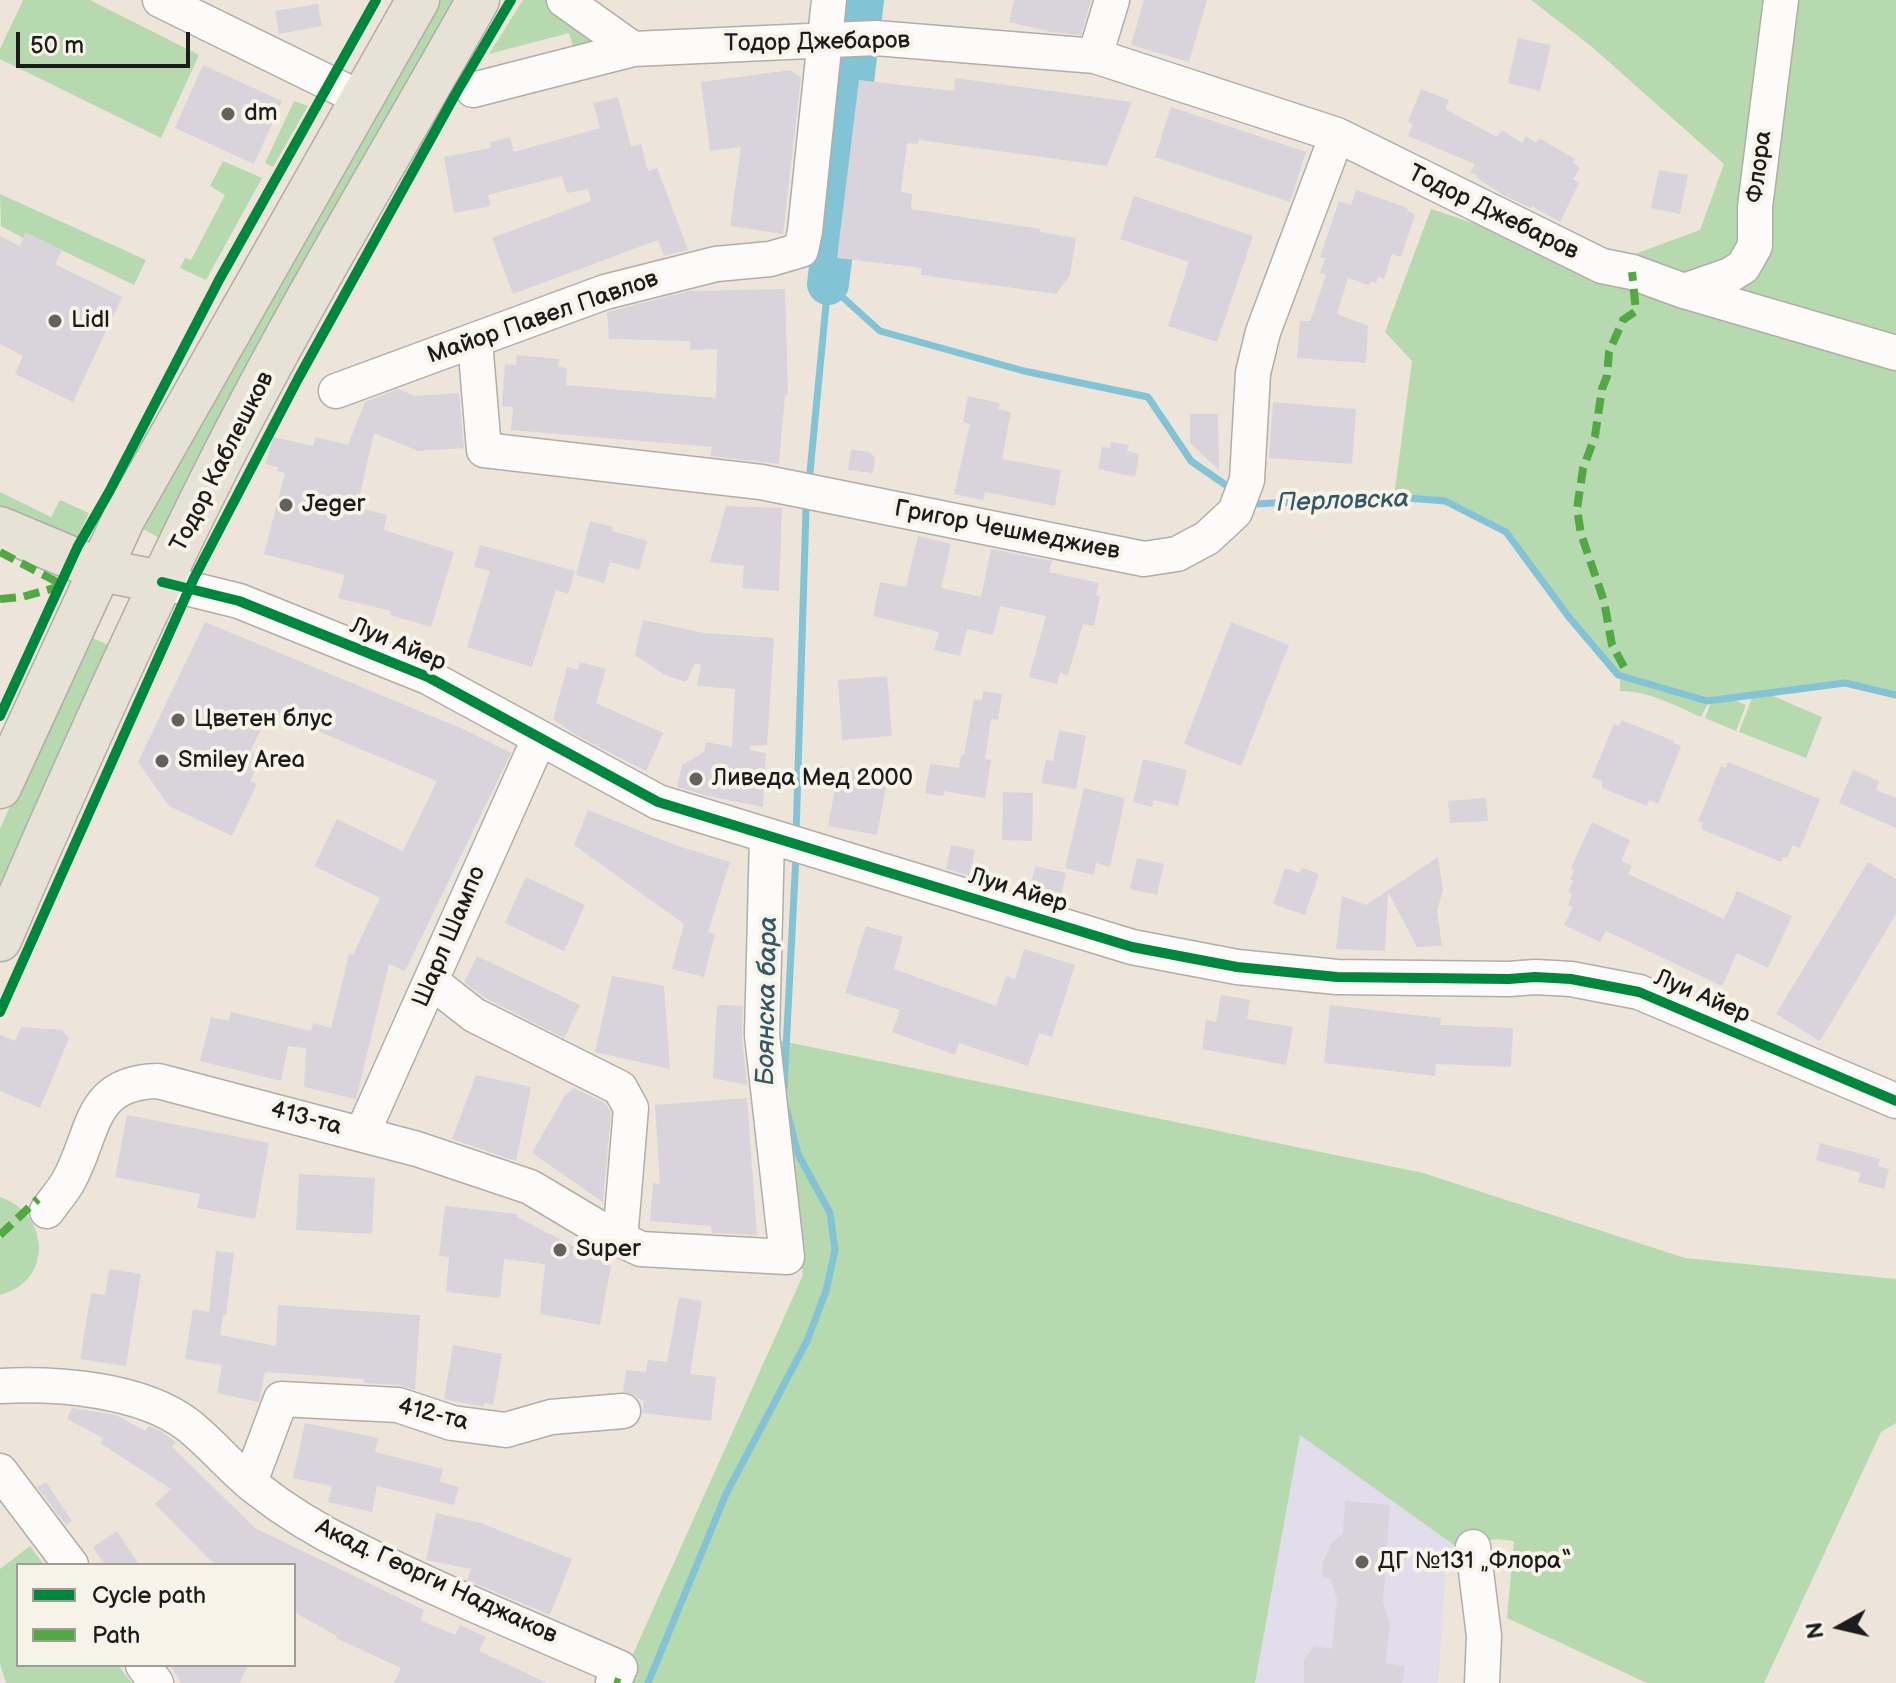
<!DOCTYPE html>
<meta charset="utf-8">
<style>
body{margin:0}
#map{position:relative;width:1896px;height:1683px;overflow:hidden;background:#ede5da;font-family:"Balsamiq Sans",sans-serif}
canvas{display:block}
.legend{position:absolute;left:16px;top:1563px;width:280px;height:104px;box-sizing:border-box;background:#f7f3e8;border:2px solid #9f9d96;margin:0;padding:10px 14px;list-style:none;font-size:24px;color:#1c1c1c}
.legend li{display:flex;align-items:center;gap:16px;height:40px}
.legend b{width:40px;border:2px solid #9f9d96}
.north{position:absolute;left:1800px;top:1587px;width:80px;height:80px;-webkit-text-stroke:6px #f7f3e8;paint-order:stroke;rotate:262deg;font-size:22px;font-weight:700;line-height:32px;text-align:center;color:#1c1c1c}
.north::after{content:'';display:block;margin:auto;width:28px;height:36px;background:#1c1c1c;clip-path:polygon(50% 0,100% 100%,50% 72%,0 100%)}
.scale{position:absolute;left:16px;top:32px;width:174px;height:36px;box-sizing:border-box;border:4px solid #1c1c1c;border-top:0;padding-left:10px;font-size:24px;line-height:28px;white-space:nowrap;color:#1c1c1c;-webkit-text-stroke:6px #f7f3e8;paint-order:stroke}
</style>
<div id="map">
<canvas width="1896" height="1683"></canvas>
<ul class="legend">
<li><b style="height:10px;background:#00873e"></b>Cycle path</li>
<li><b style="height:10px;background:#52a943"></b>Path</li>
</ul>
<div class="north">N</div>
<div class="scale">50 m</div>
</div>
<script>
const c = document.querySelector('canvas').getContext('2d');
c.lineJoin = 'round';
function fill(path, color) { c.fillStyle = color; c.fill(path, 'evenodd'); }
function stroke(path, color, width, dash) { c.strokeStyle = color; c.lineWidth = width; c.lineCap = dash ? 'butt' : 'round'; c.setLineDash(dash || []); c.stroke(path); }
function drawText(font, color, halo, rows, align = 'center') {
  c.font = font + ' "Balsamiq Sans",sans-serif'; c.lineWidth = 8; c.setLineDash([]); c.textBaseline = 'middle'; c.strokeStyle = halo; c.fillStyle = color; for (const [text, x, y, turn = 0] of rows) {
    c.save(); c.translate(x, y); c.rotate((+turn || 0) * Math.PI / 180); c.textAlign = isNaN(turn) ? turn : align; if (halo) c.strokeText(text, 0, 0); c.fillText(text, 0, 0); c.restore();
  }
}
const built = new Path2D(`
 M1300 1434 1454 1545 1446 1566 1438 1683H1255Z`);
const green = new Path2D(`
 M23 0H90L199 55 161 138 0 59V49Z
 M433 0H460L161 539 138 526Z
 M523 0H549L592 40 584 47 574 50 569 33 489 54Z
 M1531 0H1896V695L1845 683 1766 693 1822 717 1806 758 1739 732 1753 695 1730 698 1746 705 1736 731 1705 718 1712 700 1618 675 1568 616 1505 532 1445 501 1394 497 1412 361 1385 332 1431 209 1602 266 1700 230 1724 164 1591 46Z
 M294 101 308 106 273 167 265 163Z
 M223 161 262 178 206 280 180 268 185 258 191 260 225 195 210 186Z
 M0 194 146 260 134 285 26 233 23 238 1 226Z
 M0 492 51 517 60 500 89 513 74 544 0 509Z
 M85 635 109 645 0 889V829Z
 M1620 677 1708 703 1701 717C1676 706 1649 691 1620 691Z
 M772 1039 1423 1173 1685 1258 1896 1279V1423L1881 1432 1764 1683H1647L1507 1618 1514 1541 1497 1539 1454 1545 1300 1435 1255 1683H620L803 1275Z
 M0 1197C50 1214 54 1281 0 1295Z
 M30 1546 44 1565H18V1665H118L132 1683H6L0 1664V1569Z`);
const stream = new Path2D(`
 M828 284 880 331 1024 371 1148 397 1191 461 1233 490
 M810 472 828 284
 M1250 502 1254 504 1394 497 1445 501 1506 532 1568 616 1618 675 1707 701 1845 683 1896 695
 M796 835 806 510
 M784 1087 796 856
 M648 1683 726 1494 807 1341 826 1291 835 1250 830 1213 798 1154 787 1111`);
const river = new Path2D(`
 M828 284 863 0`);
const building = new Path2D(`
 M1014 0H1091L1081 35 1051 32 1009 22Z
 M1144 0H1207L1189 62 1131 45Z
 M318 4 322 26 279 34 275 11Z
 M1518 38 1551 45 1540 91 1508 83Z
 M203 65 282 101 254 164 175 128Z
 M791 70 801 78 783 234 730 226 741 147 710 151 701 82Z
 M955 78 1132 102 1107 166 919 140 918 144 907 143 901 192 912 194 911 209 1040 229V232L1076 238 1070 275 1056 294 921 275 922 268 837 258 859 80 954 91Z
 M1421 89 1449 100 1445 109 1497 137 1502 130 1522 143 1526 136 1536 143 1539 138 1575 159 1573 163 1580 168 1573 179 1579 183 1560 222 1532 206 1531 208 1505 196 1477 178 1478 176 1470 172 1475 164 1408 136 1413 124 1408 122Z
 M618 97 631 147 641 144 648 171 657 168 688 250 664 256 658 240 513 294 492 238 591 201 588 189 567 193 562 176 488 195 491 206 454 213 444 157 491 148 490 142 510 137 514 152 600 128 593 103Z
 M1171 107 1306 152 1290 202 1155 157Z
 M1659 170 1688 175 1680 214 1651 208Z
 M1356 190 1408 208 1407 211 1415 214 1401 257 1392 254 1384 279 1378 277 1376 283 1371 281 1369 285 1348 278 1337 314 1368 326 1366 363 1297 358 1300 321H1310L1326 275 1320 273 1325 259 1320 257 1339 201 1351 205Z
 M1134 196 1253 236 1217 342 1168 326 1189 262 1120 239Z
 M25 233 62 250 55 264 122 297 73 402 15 374 23 356 0 344V236L20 246Z
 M785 289 788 395H785L779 464 711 456 712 447 511 430 513 407 502 406 505 364 516 365 517 355 559 359 558 367 567 368 566 385 716 398 717 349 690 350V341L609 339 607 312 689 291Z
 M398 389 415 396 459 393 464 448 418 451 374 433 357 507 387 515 384 530 454 552 431 627 390 615 391 611 338 598 345 575 264 554 285 473 277 471 278 467 266 464 273 437 313 446 316 437 348 445 365 402Z
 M968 396 1000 403 998 409 1011 412 1002 459 1061 470 1055 506 985 492 983 500 954 494 970 424 963 422Z
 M1273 402 1356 409 1352 464 1269 458Z
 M1190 414H1218L1219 470 1190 443Z
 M1111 442 1129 445 1127 451 1139 454 1135 477 1098 469 1102 447 1110 448Z
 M851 449 869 452 875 457 873 473 848 470Z
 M726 506 782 508 779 591 742 588 744 566 710 562Z
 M590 521 613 527 612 531 647 541 639 570 610 562 604 583 576 575Z
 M918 536 951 544 941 588 981 597 991 549 1052 561 1049 572 1099 583 1096 595 1100 596 1094 626 1083 624 1068 675 1060 673 1057 684 1029 677 1046 616 1000 606 993 635 967 629 960 656 934 650 939 632 873 616 880 582 906 587Z
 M480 545 575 571 568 594 556 590 532 667 467 647 490 571 474 567Z
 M643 620 704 633 774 638 767 745 750 746V750L766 753 763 807 708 796 677 787 682 765 704 752 706 742 732 747 735 689 697 686 701 665 695 663 686 682 663 674 635 655Z
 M205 622 463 729 511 753 405 971 389 964 356 1099 304 1087 306 1048 288 1046 281 1081 200 1061 211 1017 229 1021 231 1012 311 1031 313 1023 331 1028 349 954 353 955 380 898 314 866 337 819 403 851 437 781 270 711 250 752 262 758 250 781 257 784 232 836 169 806 138 762Z
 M1231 622 1289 645 1241 766 1184 744Z
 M580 662 606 669 596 703 663 733 646 771 581 738 553 719 567 667 578 670Z
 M887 676 892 736 842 740 838 680Z
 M983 691 1002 694 998 720 991 719 985 759 991 760 985 798 944 791 943 796 925 793 930 764 959 768 961 755H964L974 699 982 700Z
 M1622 720 1674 741 1673 743 1681 746 1658 804 1649 800 1647 806 1602 788V781L1592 777 1614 724 1619 726Z
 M1059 730 1086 736 1076 789 1041 783 1046 760 1053 761Z
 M1143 759 1187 770 1178 806 1154 800 1152 807 1133 802Z
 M1728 762 1820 799 1800 848 1793 845 1787 858 1783 857 1781 862 1701 829 1703 823 1698 821 1721 766 1726 768Z
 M839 767 888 776 877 835 828 826Z
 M1853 770 1879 781 1876 790 1896 798V828L1839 803Z
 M1084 788 1125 798 1110 867 1096 863 1094 875 1065 868Z
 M1003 792 1033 793 1032 841 1002 840Z
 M1486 798 1488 821 1450 823 1448 801Z
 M588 810 675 845 730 862 708 932 715 934 704 977 672 969 684 924 574 845Z
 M1592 822 1630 840 1621 861 1632 866 1628 874 1724 919 1737 891 1792 916 1768 968 1737 953 1722 986 1606 931 1600 942 1564 925 1573 907 1568 905 1572 894 1568 892 1573 881 1570 879 1574 870 1571 868Z
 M951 845 975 850 970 876 946 869Z
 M1438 857 1443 890 1437 911 1442 946 1417 947 1388 892 1385 951 1336 949 1342 896 1366 905Z
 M1137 858 1164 864 1157 895 1130 889Z
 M1868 862 1896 879V914L1820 1041 1776 1014Z
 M1035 866 1066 873 1060 901 1029 895Z
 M1285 868 1300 873 1302 868 1319 874 1305 915 1273 904Z
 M526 877 585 905 564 951 505 923Z
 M866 926 903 937 894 969 996 1006 1006 976 1015 979 1024 949 1075 965 1052 1037 1039 1033 1028 1066 959 1043 955 1055 892 1032 900 1010 845 993Z
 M477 956 580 1005 564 1038 485 998 464 982Z
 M612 976 664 986 670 1069 595 1052Z
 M1221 995 1250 1000 1247 1019 1293 1027 1286 1065 1202 1049 1206 1020 1216 1022Z
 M717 1005 743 1006 742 1037 747 1085 713 1078Z
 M1330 1005 1441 1018 1440 1025 1513 1028 1511 1067 1436 1064 1435 1076 1324 1063Z
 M21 1027 62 1030 69 1038 40 1108 0 1091V1035L15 1041Z
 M476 1075 531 1087 516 1161 452 1139Z
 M574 1088 605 1103 611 1112 603 1202 532 1153 565 1095Z
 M747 1098 757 1235 712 1233 711 1226 650 1221 653 1183 660 1184 655 1105Z
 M127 1115 269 1143 255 1219 197 1208 200 1194 115 1177Z
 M1820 1143 1880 1159 1878 1166 1889 1169 1884 1189 1858 1182 1861 1173 1816 1160Z
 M299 1174 375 1178 372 1234 296 1230Z
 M445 1206 517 1214V1217L611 1266 600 1325 540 1314 545 1264 504 1259 500 1298 446 1292 449 1257 439 1256Z
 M216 1251 234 1253 226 1315H223L220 1335 276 1346 278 1305 420 1315 415 1390 399 1385 364 1383V1379L265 1372 259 1402 217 1393 222 1365 185 1359 193 1309 209 1312Z
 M109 1269 141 1274 126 1366 80 1359 91 1293 105 1295Z
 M679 1297 702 1301 690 1374 716 1377 711 1421 642 1413 644 1401 623 1391 626 1370 646 1372 648 1360 667 1362Z
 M453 1345 502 1354 493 1405 484 1403V1407L444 1399Z
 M72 1408 116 1415 145 1431 149 1426 159 1430 176 1442 172 1447 255 1528 424 1610 420 1620 455 1635 460 1625 486 1637 479 1651 547 1683H394L401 1668 336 1638 337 1636 294 1612V1565H217L206 1556 155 1504 171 1489 100 1443 103 1438 67 1419Z
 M305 1423 378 1438 375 1452 443 1469 440 1482 459 1487 454 1505 377 1486 372 1512 328 1502 332 1486 293 1478Z
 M46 1482 72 1521 66 1525 37 1487Z
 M1345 1501 1390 1505 1383 1602 1390 1625 1385 1663 1405 1666 1402 1683H1304V1660L1314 1646 1332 1649 1337 1599 1330 1578 1322 1577 1323 1562 1331 1544 1343 1533Z
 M436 1513 481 1523 572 1559 550 1615 467 1580 471 1569 426 1560Z
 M117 1531 139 1565H105L93 1547Z
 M170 1665H248L240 1683H181Z`);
const minor = new Path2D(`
 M160 0 362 99
 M564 0 633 49
 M1095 56 1112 0
 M473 90 633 49 876 38 1095 56 1337 135 1602 266 1632 272 1684 291 1896 353
 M1684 291 1730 275 1743 267 1755 246V207L1781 0
 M475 341 484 450 761 482 1144 559 1177 554 1207 538 1235 512 1247 480 1253 373 1263 332 1337 135
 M336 391 605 292 716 264 770 259 801 250 805 231 829 0
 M162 582 239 601 428 677 658 802 1132 947 1237 967 1337 977 1509 979 1535 977 1571 979 1639 992 1896 1101
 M432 982 474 1015 620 1088 631 1108 620 1240
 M362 1134 539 739
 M47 1211C54 1201 63 1191 69 1180 95 1133 88 1082 158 1081L417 1149 530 1187 609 1234 641 1249 787 1257 762 1035 767 837
 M0 1386C57 1383 141 1389 188 1425 212 1444 231 1468 255 1487 284 1510 320 1532 353 1548 440 1592 531 1629 620 1668L613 1683
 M0 1471 71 1565
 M250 1482 281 1399 398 1405 452 1423 506 1430 551 1417 623 1411
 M1473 1547 1484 1636 1482 1683
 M143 1665 156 1683`);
const major = new Path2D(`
 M0 528 100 570 162 582
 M0 787 124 518 418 0
 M0 940C69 780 140 621 218 466 298 307 391 155 478 0`);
const quiet = new Path2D(`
 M0 552 59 583
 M0 599 22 597 58 587
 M1624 667 1612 645 1604 601 1581 534 1577 509 1583 469 1595 436 1602 389 1607 376 1609 352 1623 320 1636 311 1632 272
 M0 1235 38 1199
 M614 1681 620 1683`);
const cycleway = new Path2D(`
 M162 582 239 601 428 677 658 802 1132 947 1237 967 1337 977 1509 979 1535 977 1571 979 1639 992 1896 1101
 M0 716 78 546 109 492 219 280 376 0
 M0 1012 194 578 299 377 455 95 511 0`);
const markers = [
 [228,114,8,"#65625e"],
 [55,321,8,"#65625e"],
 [286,505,8,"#65625e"],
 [178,720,8,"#65625e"],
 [162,761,8,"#65625e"],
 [696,779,8,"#65625e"],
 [560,1250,8,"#65625e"],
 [1362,1562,8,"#65625e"]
];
const streetNames = [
 ["Тодор Джебаров",817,43,-1],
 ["Флора",1760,167,-83],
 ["Тодор Джебаров",1493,213,26],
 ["Майор Павел Павлов",543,318,-19],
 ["Тодор Каблешков",223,462,-63],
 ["Григор Чешмеджиев",1007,531,11],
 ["Луи Айер",398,645,23],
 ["Луи Айер",1018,891,17],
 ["Шарл Шампо",450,937,-67],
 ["Луи Айер",1702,997,23],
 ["413-та",306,1119,15],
 ["412-та",433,1415,14],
 ["Акад. Георги Наджаков",436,1582,25]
];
const poiNames = [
 ["dm",244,114],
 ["Lidl",71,321],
 ["Jeger",302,505],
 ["Цветен блус",194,720],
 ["Smiley Area",178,761],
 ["Ливеда Мед 2000",712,779],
 ["Super",576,1250],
 ["ДГ №131 „Флора“",1378,1562]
];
const waterNames = [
 ["Перловска",1343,502,-2],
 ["Боянска бара",768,1001,-89]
];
fill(built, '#e1ddea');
fill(green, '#b6d9af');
stroke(stream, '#83c3d6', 7);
stroke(river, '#83c3d6', 42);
fill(building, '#d9d3dc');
stroke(minor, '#b2ada7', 37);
stroke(major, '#b2ada7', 45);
stroke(minor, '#fcfbf9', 34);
stroke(major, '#e7e2d5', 42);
stroke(quiet, '#52a943', 8, [16, 8]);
stroke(cycleway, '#00873e', 10);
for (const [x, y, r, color] of markers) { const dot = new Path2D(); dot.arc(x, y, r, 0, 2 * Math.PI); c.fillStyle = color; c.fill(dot); stroke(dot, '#f7f3e8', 3); }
drawText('24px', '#1c1c1c', '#f7f3e8', streetNames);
drawText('24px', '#1c1c1c', '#f7f3e8', poiNames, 'left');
drawText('italic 26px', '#335966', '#f7f3e8', waterNames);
</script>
